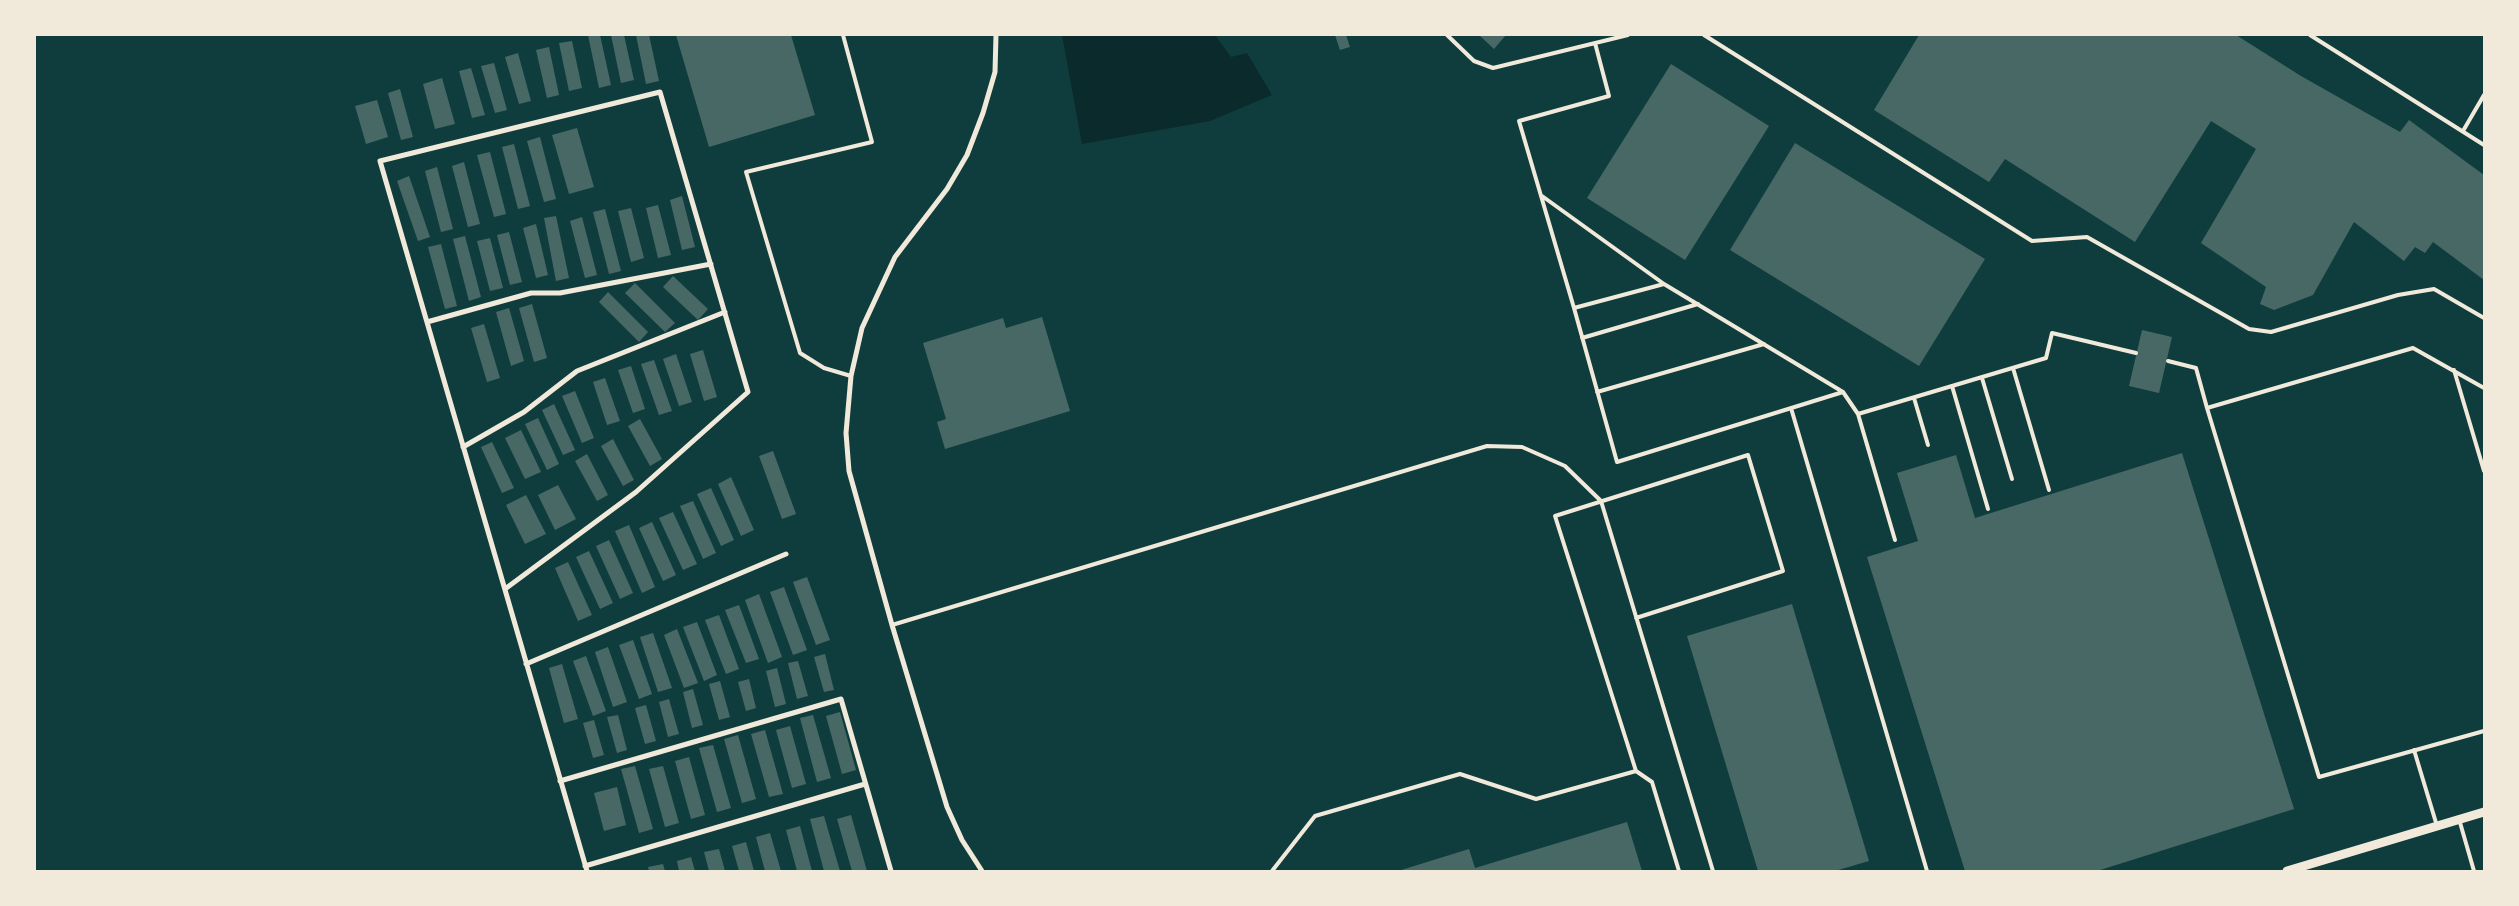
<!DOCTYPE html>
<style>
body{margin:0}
#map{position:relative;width:2519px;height:906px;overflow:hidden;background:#0f3d3e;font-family:"Public Sans",sans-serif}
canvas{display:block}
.frame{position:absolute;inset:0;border:36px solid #f1e9da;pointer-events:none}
</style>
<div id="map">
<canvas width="2519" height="906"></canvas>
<div class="frame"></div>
</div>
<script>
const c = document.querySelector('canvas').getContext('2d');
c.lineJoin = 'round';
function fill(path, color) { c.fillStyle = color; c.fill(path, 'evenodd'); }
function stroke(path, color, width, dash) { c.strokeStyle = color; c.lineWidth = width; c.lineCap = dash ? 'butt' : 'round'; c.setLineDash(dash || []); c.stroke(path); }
const water = new Path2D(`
 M1062 35H1215L1231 57 1247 53 1272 95 1210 121 1082 144Z`);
const building = new Path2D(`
 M588 35H600L611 85 599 88Z
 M611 35H624L634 80 621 83Z
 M636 35H649L659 81 646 84Z
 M676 35H791L815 115 709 147Z
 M1335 35H1346L1350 47 1340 50Z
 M1479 35H1506L1494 49Z
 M1919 35H2236L2301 76 2400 132 2409 120 2484 175V280L2433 242 2425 253 2415 247 2404 261 2354 222 2313 295 2274 310 2260 304 2266 287 2201 243 2256 149 2211 121 2135 242 2005 159 1989 182 1874 110Z
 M572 41 582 88 569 91 559 43Z
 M549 47 559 95 547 98 536 50Z
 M518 53 531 101 519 104 505 57Z
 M494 63 507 110 495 113 481 66Z
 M1671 64 1769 126 1685 260 1587 198Z
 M471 68 485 115 472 118 459 71Z
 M442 78 455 124 435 129 423 84Z
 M400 89 413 137 401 140 388 93Z
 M377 100 388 137 366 144 355 106Z
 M577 128 594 187 569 194 552 135Z
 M540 137 556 199 544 202 527 141Z
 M1795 143 1985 259 1919 366 1730 250Z
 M514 144 530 206 518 209 502 147Z
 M490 152 506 214 494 217 477 155Z
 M464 162 480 224 468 227 452 166Z
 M437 167 453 229 441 232 425 171Z
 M409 176 430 237 418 241 397 181Z
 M682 196 695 247 682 250 670 200Z
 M658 205 671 255 658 258 646 208Z
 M631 208 644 258 631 262 618 211Z
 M605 209 621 271 609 274 593 212Z
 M556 216 569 278 556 281 544 218Z
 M582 217 597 275 585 278 570 221Z
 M536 224 548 275 536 278 523 228Z
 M509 232 522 282 510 285 497 235Z
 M465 236 481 297 469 301 453 239Z
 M490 238 503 288 490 291 477 241Z
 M441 244 457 306 445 309 428 247Z
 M673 276 708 309 698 320 663 287Z
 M635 283 675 323 665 332 625 293Z
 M608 292 648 332 639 342 599 302Z
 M532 304 547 358 534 362 519 308Z
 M509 308 524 361 511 366 496 312Z
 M1042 317 1070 411 945 449 937 422 946 419 923 343 1003 318 1006 328Z
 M484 324 500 378 487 382 471 328Z
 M2142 330 2172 337 2159 393 2129 386Z
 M703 350 717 397 704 401 690 354Z
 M676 354 692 402 679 406 663 359Z
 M654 360 672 411 659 415 641 364Z
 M631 366 645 409 633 413 618 370Z
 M605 378 620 421 607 425 593 382Z
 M575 391 594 438 582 443 562 396Z
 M554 404 575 450 563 455 542 410Z
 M538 418 559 464 547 470 525 424Z
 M640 419 662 459 650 466 628 426Z
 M521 430 541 472 525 479 505 438Z
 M613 439 634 480 623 486 601 446Z
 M492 442 514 488 502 493 481 447Z
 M773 451 796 514 782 519 759 456Z
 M2182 453 2294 809 2097 871H1965L1867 557 1918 541 1897 473 1956 455 1975 518Z
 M587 454 608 495 597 501 575 461Z
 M731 477 754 530 741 536 718 484Z
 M558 485 576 519 555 530 538 495Z
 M711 488 734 540 721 546 697 494Z
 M526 495 546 534 525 544 506 505Z
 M693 501 716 553 703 559 680 506Z
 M673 512 697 564 683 570 659 518Z
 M652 522 676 575 663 581 639 528Z
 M629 525 655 587 642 593 615 531Z
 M609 540 633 593 620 599 596 546Z
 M589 551 613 603 600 609 576 557Z
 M568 562 592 615 578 621 555 568Z
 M807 577 830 640 816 645 793 582Z
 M784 587 807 650 793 655 770 592Z
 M759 594 782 657 768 663 745 600Z
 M1792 604 1869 861 1835 871H1758L1687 636Z
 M739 605 759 659 746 663 725 610Z
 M719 615 739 669 726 674 705 620Z
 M697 622 717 675 704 681 683 627Z
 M677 629 698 683 684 688 664 635Z
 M653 633 672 688 658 692 640 637Z
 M633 640 652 694 639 699 619 645Z
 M608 647 627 702 613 707 595 652Z
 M825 654 834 690 824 692 814 657Z
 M586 656 606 711 593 716 573 661Z
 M798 661 808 696 797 699 788 663Z
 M562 664 578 719 564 723 549 668Z
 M777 668 786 704 775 707 766 671Z
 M749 679 756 708 746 711 738 682Z
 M720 681 730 717 719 720 709 684Z
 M693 689 703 725 692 728 683 692Z
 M669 699 679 734 668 737 659 702Z
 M646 705 656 741 645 744 635 708Z
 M840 712 856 770 842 774 826 716Z
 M618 715 627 750 617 753 607 717Z
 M813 715 831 778 817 782 800 718Z
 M594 720 604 755 593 758 583 723Z
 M790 726 806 784 792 788 776 730Z
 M765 730 783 794 769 797 751 734Z
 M738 735 756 799 742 803 724 739Z
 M713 745 731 808 717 812 699 748Z
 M689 757 705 815 691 819 675 761Z
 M635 766 653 829 639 833 621 769Z
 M663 766 679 823 665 827 649 769Z
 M617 787 626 825 604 831 594 793Z
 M851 815 867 871H852L837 819Z
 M824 816 840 871H824L810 819Z
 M1627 822 1642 871H1398L1469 849 1475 868Z
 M800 826 812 871H797L786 830Z
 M770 833 781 871H765L756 837Z
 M746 842 754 871H739L732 846Z
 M719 849 725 871H709L704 852Z
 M691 857 695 871H679L677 861Z
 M663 864 665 871H649L648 867Z`);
const service = new Path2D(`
 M843 35 872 142 746 172 800 353 824 368 851 376
 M1447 35 1474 61 1493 68 1628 35
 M1704 35 2032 241 2087 237 2249 329 2271 332 2398 295 2434 289 2484 318
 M2310 35 2484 145
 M1595 43 1609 96 1519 121 1574 308 1664 284 1843 392 1858 414 2046 358 2052 333 2136 353
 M2463 131 2484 95
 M1542 196 1664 284
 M1574 308 1617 462 1843 392
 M1582 338 1698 304
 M2168 361 2196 368 2207 408
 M2013 368 2049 490
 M2454 370 2484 471
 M1982 378 2012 479
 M1952 386 1988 509
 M2484 388 2413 348 2207 408 2319 777 2484 731
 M1597 392 1764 344
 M1914 398 1928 445
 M1791 408 1927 871
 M1858 414 1895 540
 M892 625 1487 446 1522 447 1565 466 1601 501 1713 871
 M2414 750 2437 826
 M1636 771 1652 782 1679 871
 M2459 819 2474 871
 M1272 871 1315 816 1460 774 1536 799 1636 771 1555 516 1748 455 1783 571 1636 618`);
const minor = new Path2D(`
 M427 322 531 293H560L711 264
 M463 447 524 412 577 371 725 312
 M505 589 636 492 748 392 660 92 380 161 587 871
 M526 664 786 554
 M560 781 841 699 891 871
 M585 866 865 784
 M982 871 962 840 947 807 892 625 849 471 846 433 851 376 862 328 895 257 947 189 967 155 983 113 995 72 996 35`);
const tertiary = new Path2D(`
 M2287 871 2484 812`);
fill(water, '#0a2a2b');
fill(building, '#486865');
stroke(service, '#f1e9da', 4);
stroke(minor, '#f1e9da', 5);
stroke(tertiary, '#f1e9da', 9);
</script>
